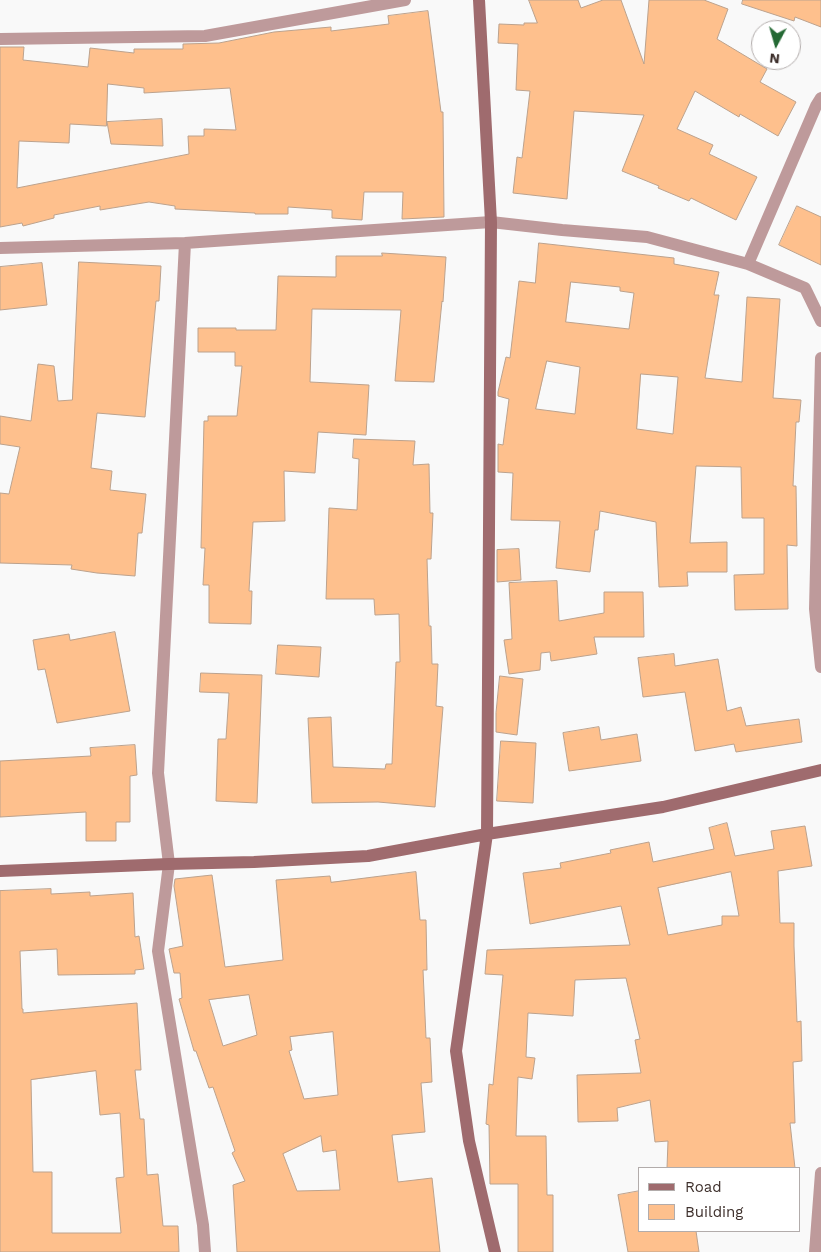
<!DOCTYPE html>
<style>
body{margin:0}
#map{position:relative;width:821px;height:1252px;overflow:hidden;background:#f9f9f9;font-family:"Work Sans",sans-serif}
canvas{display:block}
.legend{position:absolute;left:638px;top:1167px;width:162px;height:65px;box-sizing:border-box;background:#fff;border:1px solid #b2acab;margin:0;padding:6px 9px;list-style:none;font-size:15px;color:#3e302c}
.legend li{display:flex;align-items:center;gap:10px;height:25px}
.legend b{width:25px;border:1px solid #b2acab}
.north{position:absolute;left:751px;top:20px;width:50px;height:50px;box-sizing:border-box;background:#fff;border:1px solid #b2acab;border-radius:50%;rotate:186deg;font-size:14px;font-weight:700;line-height:20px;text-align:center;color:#3e302c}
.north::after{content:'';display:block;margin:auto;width:18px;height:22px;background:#246934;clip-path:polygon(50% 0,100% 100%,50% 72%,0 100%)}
</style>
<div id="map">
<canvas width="821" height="1252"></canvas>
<ul class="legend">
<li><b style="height:6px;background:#9f6b6e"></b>Road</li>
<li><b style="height:14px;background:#fec08d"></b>Building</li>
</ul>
<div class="north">N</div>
</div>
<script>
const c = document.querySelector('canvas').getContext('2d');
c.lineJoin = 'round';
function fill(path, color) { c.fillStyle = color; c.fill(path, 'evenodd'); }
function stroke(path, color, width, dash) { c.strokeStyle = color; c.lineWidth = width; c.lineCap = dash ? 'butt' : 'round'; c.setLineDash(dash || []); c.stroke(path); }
const building = new Path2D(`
 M529 0H578L581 8 603 0H621L644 64 649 0H704L728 9 717 39 767 69 760 82 796 102 778 136 740 114 739 117 695 91 677 129 713 145 709 154 757 177 736 220 691 198 689 201 658 188 659 186 622 171 644 115 574 111 567 199 513 193 517 157 522 158 530 91 516 90 518 44 498 43 499 24 524 25V23H537Z
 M743 0H821V27L795 17 794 21 742 4Z
 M428 11 441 112H443L444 217 402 219 403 192H364L362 220 332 218V210L288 207V214H255V213L175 209V206L149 202 100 210V206L54 215V218L23 226 22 223 0 227V47H24L23 60 88 67 90 48 134 53V49H183V44L219 43 274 32 331 27V31L389 24 388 16ZM108 84 144 88V93L230 88 236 130 204 129V136H188L189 154 17 188 19 141 69 143 70 124 106 126Z
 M162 119 163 146 111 144 107 122Z
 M797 206 821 217V265L779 245Z
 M539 243 674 258V264L719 272 714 295H719L705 378 742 382 747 297 780 299 773 398 801 400 799 422H796L793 486H796L797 546 787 545 788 609 735 610 734 575 764 574V518H742L741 467 696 466 690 543 727 542V572H687L688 586 659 587 656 522 600 511 598 530H595L590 572 556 568 560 521 511 520 513 473 498 472V444L503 445 509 399 498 396V392L506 357 510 358 519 281 535 283ZM571 282 620 287V291L634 293 629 329 566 322ZM547 361 580 367 575 414 536 409ZM641 374 678 377 673 434 637 429Z
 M382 253 446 257 443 302 442 301 434 382 395 381 401 310 312 309 310 382 369 385 366 435 318 432 315 473 284 471 285 521 253 522 249 591H252L251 624 209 623V585H203L205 548H201L204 421H208V416H237L242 366H235V352H198V328H236V330H276L278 276 336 277V256H382Z
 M79 262 161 266 159 301H156L145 417 97 413 91 468 112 471 110 490 146 494 142 533H138L135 576 97 573 71 569 72 565 0 563V493L9 494 20 447 0 444V416L31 421 38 364 54 366 58 401 72 400Z
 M42 263 47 305 0 310V267Z
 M354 439 415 441 413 465 429 464 430 513H433L431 559H427L429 626H431L432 664H438L436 706 443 707 435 807 378 802 312 803 308 718 331 717 333 767 385 769 386 764H392L396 662H400L399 614 375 615 374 599H326L329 508 357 510 359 459 353 458Z
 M519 549 521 580 497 582V550Z
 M557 581 559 621 604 613V592H643L644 637H594L597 654 551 661 550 652 541 653 540 670 509 674 504 640 512 639 509 583Z
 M115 632 130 711 57 723 45 669 38 670 33 640 69 634 70 640Z
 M278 645 321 647 319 677 276 674Z
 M674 654 675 666 718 659 727 711 741 707 746 726 799 719 802 742 736 752 734 744 695 751 685 692 643 697 638 658Z
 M201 673 262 675 257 803 216 801 218 739H226L229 693 200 692Z
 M500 676 523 679 517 735 496 732V713Z
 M599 727 601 740 637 734 641 761 569 771 563 733Z
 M501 741 536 743 533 803 497 801Z
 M135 745 137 775 130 776V822H116V841H86V812L0 817V761L91 756 90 748Z
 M727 823 735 856 774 849 771 831 805 826 812 866 778 871 780 923H794V946L797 1022 801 1021 802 1061 793 1062 795 1123H790L795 1168H667L668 1141 655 1142 650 1100 617 1108 618 1121 578 1122 577 1075 641 1073 635 1040 640 1039 626 978 575 980 573 1016 528 1013 526 1057 535 1058 532 1079 518 1077 516 1136H546L547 1195H553V1252H518V1184H490L489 1125 486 1124 489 1084 493 1085 503 975 485 974 487 950 630 945 621 906 530 924 523 873 561 868 560 863 611 853 610 850 649 842 653 862 714 849 709 828ZM731 872 739 916H722V925L668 935 658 888Z
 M416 872 420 920H426L427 970H423L426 1038H430L432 1082 421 1083 425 1132 392 1135 398 1182 432 1178 440 1252H237L233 1185 245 1181 232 1153 235 1151 213 1087 209 1088 196 1051H194L179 999 182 998 180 973H174L169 949 183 946 174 886 175 879 212 875 225 967 283 960 276 880 330 876 331 882ZM249 995 257 1035 223 1046 209 1000ZM333 1032 338 1095 304 1099 289 1051 292 1050 290 1037ZM321 1136 323 1152 336 1150 340 1190 297 1191 283 1154Z
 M51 889V894L90 892V896L133 893 135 937 139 936 144 969 135 970V974L58 975 57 949 20 951 22 1009H23V1013L137 1003 141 1070H135L140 1119H144L147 1175 158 1174 163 1226H178L179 1252H0V891ZM96 1071 100 1115 120 1113 124 1177 116 1178 121 1233H52V1172H33L31 1080Z
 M640 1191V1231H696L699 1252H628L618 1195Z`);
const street = new Path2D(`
 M0 39 205 36 405 0
 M185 243 158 773 169 864 158 951 203 1225 205 1252
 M0 248 185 243 491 222 562 230 647 237 748 264 805 288 821 321
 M748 264 816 106 821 98
 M821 358 815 609 821 667
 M815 1252 821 1173`);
const secondary = new Path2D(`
 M479 0 491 222 487 834 456 1051 469 1141 495 1252
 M0 871 169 864 254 862 368 856 487 834 663 807 821 770`);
fill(building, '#fec08d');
stroke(building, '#bca28d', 1);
stroke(street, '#be9a9b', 12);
stroke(secondary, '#9f6b6e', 12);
</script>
